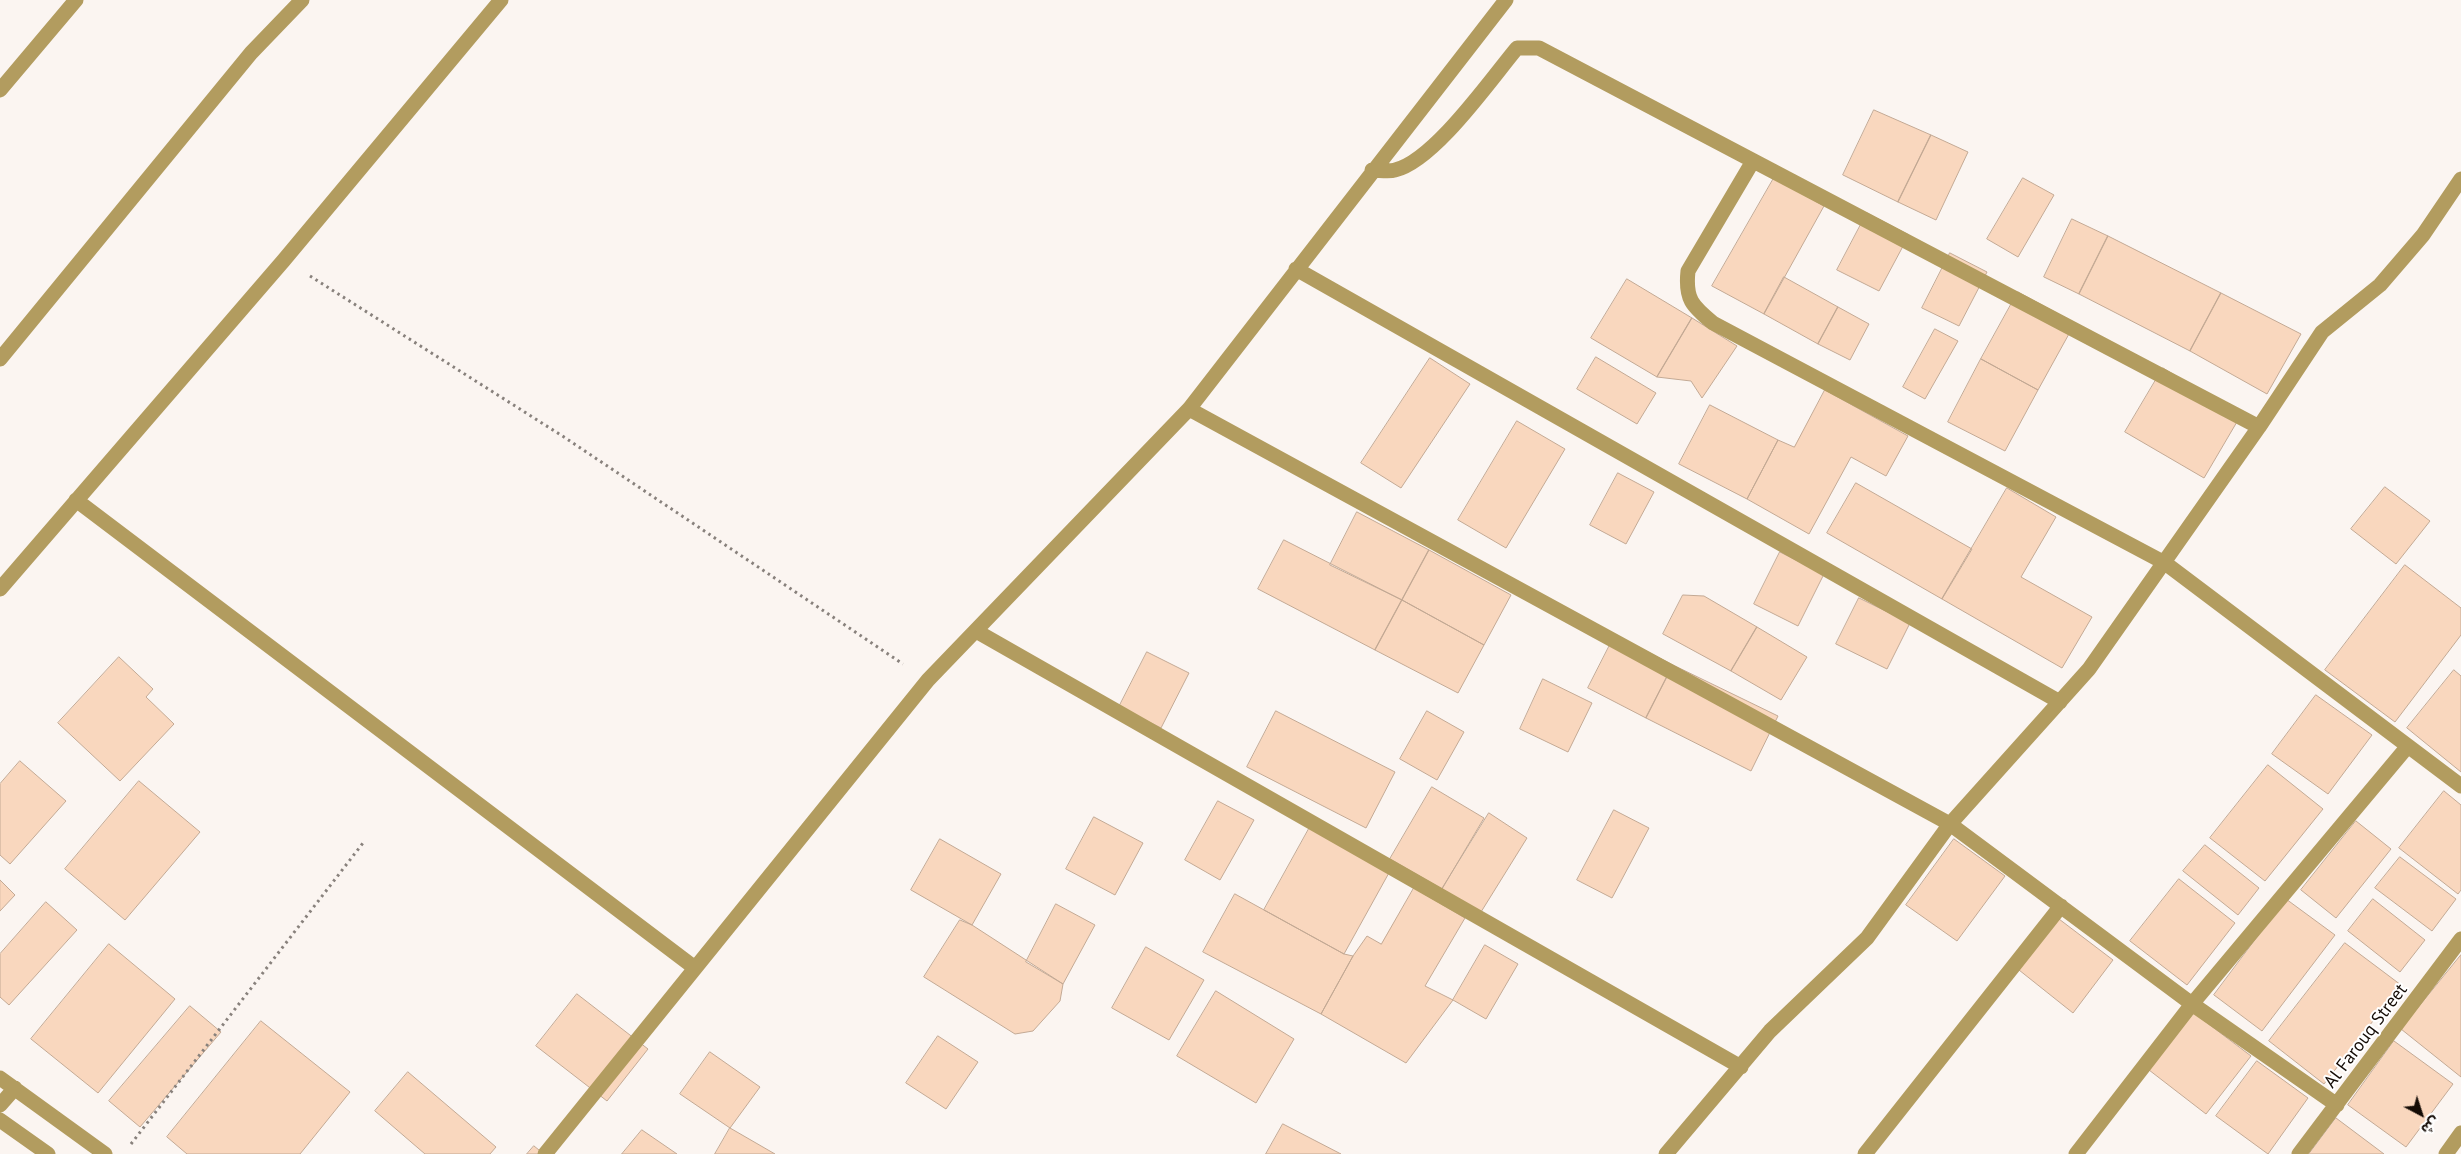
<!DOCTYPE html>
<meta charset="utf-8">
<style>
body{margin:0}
#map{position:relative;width:2461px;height:1154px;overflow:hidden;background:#fbf5f1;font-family:"PT Sans","Noto Sans Arabic",sans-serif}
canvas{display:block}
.north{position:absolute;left:2396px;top:1089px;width:50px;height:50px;-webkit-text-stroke:4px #fff;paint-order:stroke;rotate:140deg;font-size:14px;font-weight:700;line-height:20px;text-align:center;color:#140b05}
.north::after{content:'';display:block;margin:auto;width:18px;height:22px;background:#140b05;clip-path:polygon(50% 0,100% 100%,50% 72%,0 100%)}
</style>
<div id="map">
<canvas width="2461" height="1154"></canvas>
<div class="north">ش</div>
</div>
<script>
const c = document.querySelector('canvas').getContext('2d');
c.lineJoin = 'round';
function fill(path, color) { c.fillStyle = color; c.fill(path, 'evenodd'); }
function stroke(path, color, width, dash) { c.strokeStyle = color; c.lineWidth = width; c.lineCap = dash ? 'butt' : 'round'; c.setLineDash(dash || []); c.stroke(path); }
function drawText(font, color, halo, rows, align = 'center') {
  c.font = font + ' "PT Sans",sans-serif'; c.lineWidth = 4; c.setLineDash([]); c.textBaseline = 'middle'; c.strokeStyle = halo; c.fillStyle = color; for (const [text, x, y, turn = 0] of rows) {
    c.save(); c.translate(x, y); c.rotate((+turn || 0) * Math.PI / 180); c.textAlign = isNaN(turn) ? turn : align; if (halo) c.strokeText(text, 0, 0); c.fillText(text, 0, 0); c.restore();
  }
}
const building = new Path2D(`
 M1874 110 1931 135 1898 202 1843 175Z
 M1931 135 1968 152 1936 220 1898 202Z
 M1774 178 1824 206 1764 314 1712 286Z
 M2023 178 2054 195 2018 257 1987 239Z
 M1867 213 1909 235 1879 291 1837 270Z
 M2072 219 2108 236 2079 294 2044 277Z
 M2108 236 2221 293 2190 351 2079 294Z
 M1950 253 1987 272 1959 326 1922 308Z
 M1784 277 1838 307 1818 344 1764 314Z
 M1627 279 1692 318 1657 377 1591 338Z
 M2018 292 2075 323 2038 390 1981 359Z
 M2221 293 2301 334 2267 394 2190 351Z
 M1838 307 1869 324 1850 360 1818 344Z
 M1692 318 1737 346 1702 398 1691 381 1657 377Z
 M1935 329 1958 341 1925 399 1903 387Z
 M1596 357 1656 393 1637 424 1577 389Z
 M1430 358 1470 384 1401 488 1361 463Z
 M1981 359 2038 390 2005 451 1948 422Z
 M2163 368 2241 415 2204 478 2125 432Z
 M1825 390 1908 436 1886 476 1851 457 1809 534 1747 499 1778 440 1794 447Z
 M1710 405 1778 440 1747 499 1679 464Z
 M1517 421 1565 449 1506 548 1458 520Z
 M1618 473 1654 492 1626 544 1590 525Z
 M1856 483 1972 549 1942 599 1827 533Z
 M2385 487 2430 521 2396 564 2351 529Z
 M2007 488 2056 517 2021 577 2092 617 2062 668 1942 599Z
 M1357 512 1429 550 1402 600 1330 565Z
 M1284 540 1402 600 1375 650 1258 589Z
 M1429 550 1511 595 1484 645 1402 600Z
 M1780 552 1824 574 1798 626 1754 604Z
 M2405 565 2461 608V635L2395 722 2325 670Z
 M1683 595 1704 596 1757 627 1731 671 1663 634Z
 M1859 598 1910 623 1887 669 1836 644Z
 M1402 600 1484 645 1458 693 1375 650Z
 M1757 627 1807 657 1781 700 1731 671Z
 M1615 635 1673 665 1646 718 1588 688Z
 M1147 652 1189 673 1161 728 1119 707Z
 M119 657 153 689 146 697 174 724 120 781 58 723Z
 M1673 665 1778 716 1751 771 1646 718Z
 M2454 670 2461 676V772L2407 728Z
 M1543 679 1592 703 1568 752 1520 729Z
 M2316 695 2372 735 2328 794 2272 754Z
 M1276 711 1395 772 1366 828 1247 767Z
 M1427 711 1464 732 1437 780 1400 759Z
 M20 761 66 801 10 864 0 855V784Z
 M2268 765 2323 809 2265 881 2210 838Z
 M139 781 200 832 125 920 65 869Z
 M1432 787 1484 818 1442 889 1390 859Z
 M2444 791 2461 805V890L2458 894 2399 848Z
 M1218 801 1254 820 1220 880 1185 860Z
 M1614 810 1649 828 1612 898 1577 880Z
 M1489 813 1527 838 1481 912 1442 889Z
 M1094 817 1143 843 1115 895 1066 869Z
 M2356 821 2391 849 2336 918 2301 890Z
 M1310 827 1390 871 1344 954 1264 910Z
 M940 839 1001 874 972 925 911 890Z
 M1954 839 2005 876 1957 941 1906 905Z
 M2205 845 2259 888 2238 915 2183 871Z
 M2400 857 2456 899 2432 931 2375 888Z
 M2179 879 2235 923 2187 985 2130 941Z
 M0 880 15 895 0 911Z
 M1414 888 1465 918 1425 986 1453 1000 1406 1063 1321 1014 1353 956 1367 936 1381 944Z
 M1235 894 1344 954 1353 956 1321 1014 1203 952Z
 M2286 899 2335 935 2262 1031 2214 995Z
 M2373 899 2425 940 2400 972 2348 931Z
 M46 902 77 930 9 1005 0 997V954Z
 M1056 904 1095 925 1063 984 1026 962Z
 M2059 919 2113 960 2073 1013 2019 970Z
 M960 920 972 925 1063 984 1060 1001 1033 1031 1015 1034 924 977Z
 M2345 943 2401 985 2324 1084 2269 1041Z
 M109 944 175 999 98 1093 31 1039Z
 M1485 945 1518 964 1486 1019 1453 1000Z
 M1146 947 1204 980 1169 1040 1112 1008Z
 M2461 955V1077L2401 1029Z
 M1216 991 1294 1039 1256 1103 1177 1056Z
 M577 994 648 1049 607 1101 536 1046Z
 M190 1006 221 1032 140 1127 109 1101Z
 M2194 1013 2251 1056 2206 1114 2149 1070Z
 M261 1021 350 1092 300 1154H187L167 1137Z
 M938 1036 978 1062 946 1109 906 1083Z
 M2394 1041 2453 1084 2406 1147 2348 1105Z
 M710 1052 760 1087 730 1128 680 1094Z
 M2257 1061 2308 1098 2268 1154 2216 1116Z
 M408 1072 496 1147 490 1154H425L375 1111Z
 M2336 1118 2384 1154H2309Z
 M1283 1124 1341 1154H1266Z
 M730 1128 775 1154H715Z
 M642 1130 677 1154H622Z
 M534 1146 544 1154H527Z`);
const path = new Path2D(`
 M310 276 564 437 903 664
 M131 1144 363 843`);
const minor = new Path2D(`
 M0 90 76 0
 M1753 161 1688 271C1685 299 1692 306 1713 323L2165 563 2461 786
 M1372 170C1379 170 1389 172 1395 170 1434 161 1491 79 1517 48H1539L2259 427
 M1296 269 2060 702
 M0 359 251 53 302 0
 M1189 409 1950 824 2192 1004 2337 1105
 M76 500 695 968
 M0 589 284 260 501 0
 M976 631 1741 1067
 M0 1078 105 1154
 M0 1105 15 1088
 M0 1120 48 1154
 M545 1154 928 680 1189 409 1506 0
 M1666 1154 1770 1031 1867 938 1950 824 2089 669 2259 427 2322 332 2380 285 2423 235 2461 179
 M1865 1154 2061 906
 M2076 1154 2192 1004 2408 746
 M2299 1154 2461 939
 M2446 1154 2461 1133`);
const streetNames = [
 ["Al Farouq Street",2366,1036,-53]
];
fill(building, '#f9d7be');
stroke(building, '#c3a994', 1);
stroke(path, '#88817c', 3, [2.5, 4]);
stroke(minor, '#b29c5f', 15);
drawText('18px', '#140b05', '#fff', streetNames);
</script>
